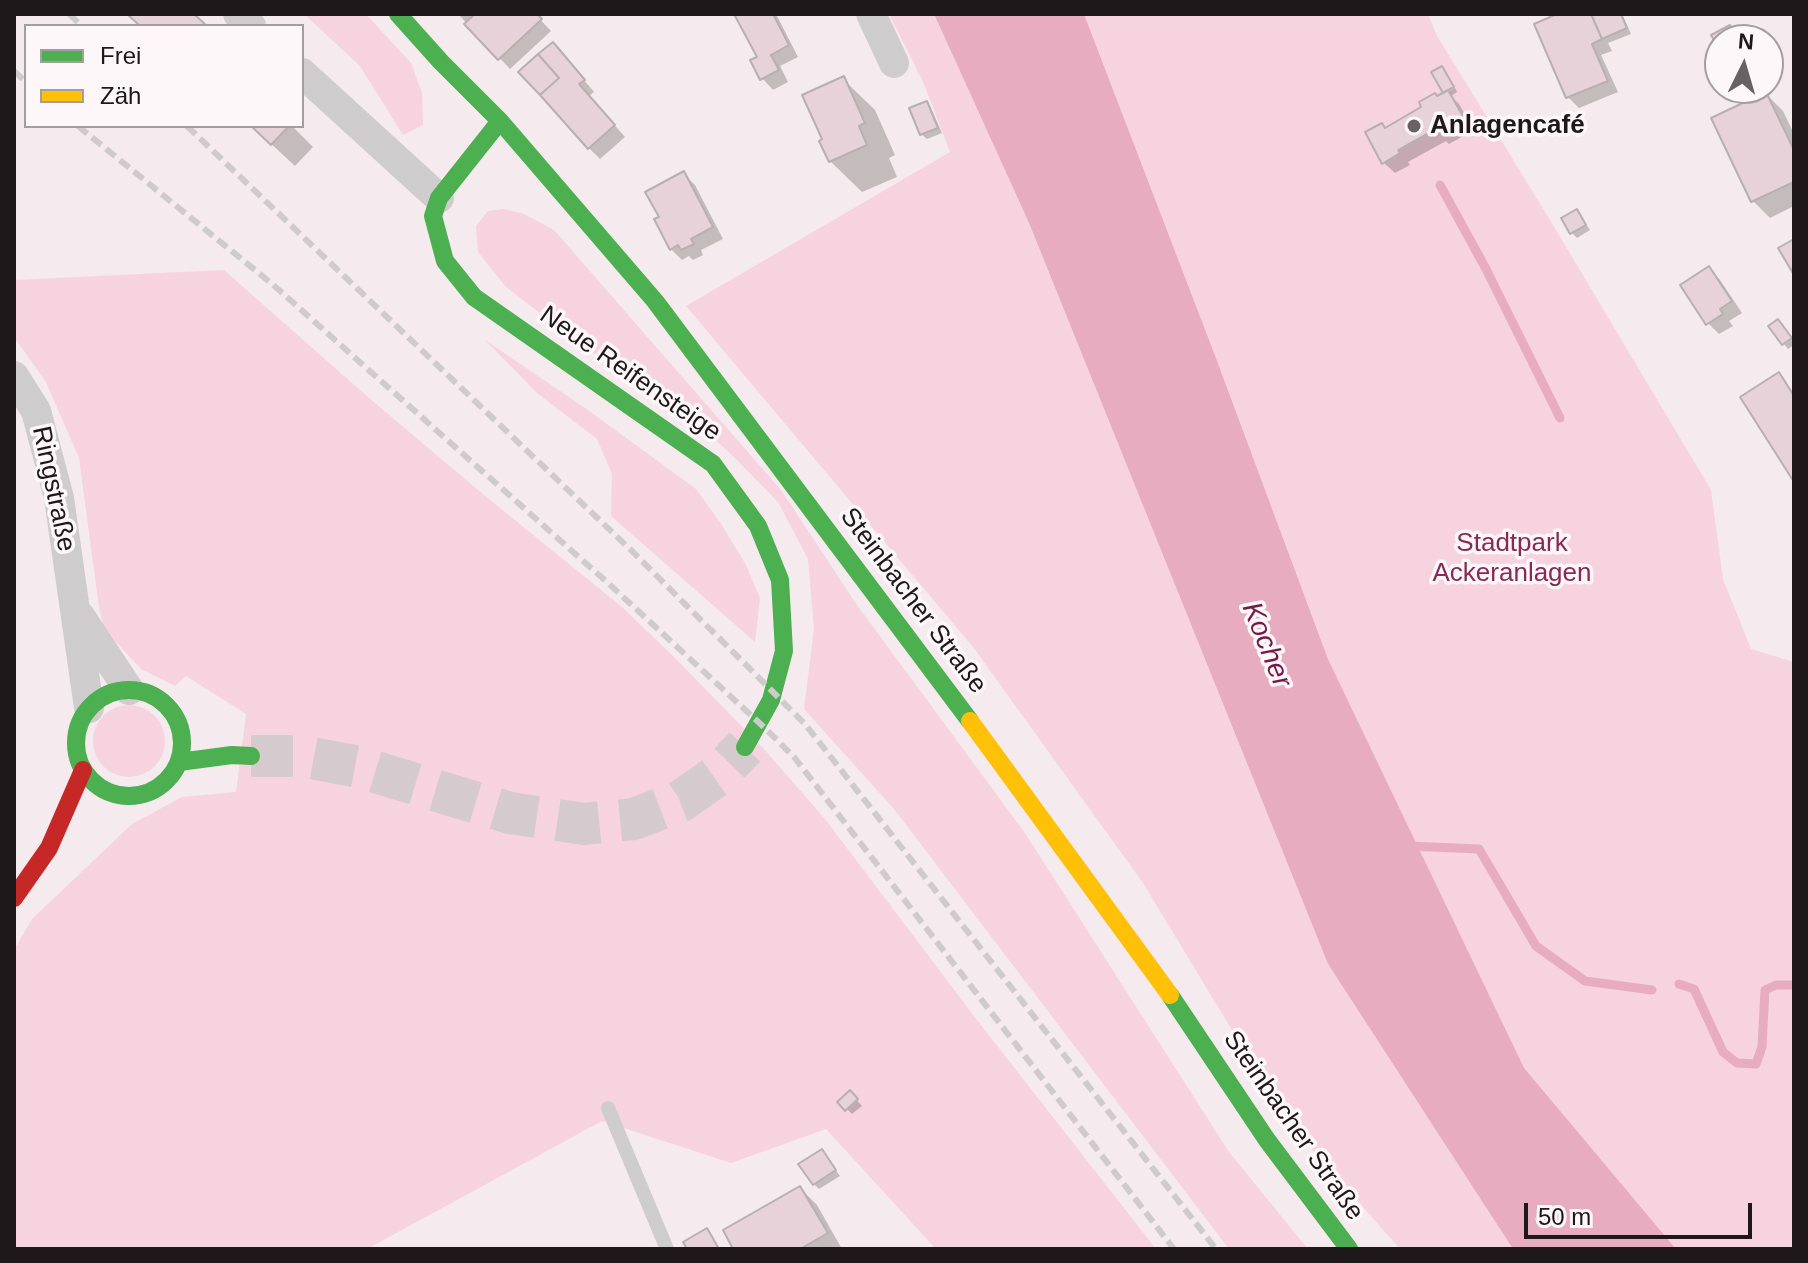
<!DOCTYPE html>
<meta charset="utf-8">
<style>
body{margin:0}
#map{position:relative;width:1808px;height:1263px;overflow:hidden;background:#f5eaed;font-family:Arial,sans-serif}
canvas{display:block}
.frame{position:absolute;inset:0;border:16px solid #1e181a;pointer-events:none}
.legend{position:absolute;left:24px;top:24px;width:280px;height:104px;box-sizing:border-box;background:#fef7f9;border:2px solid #a49ea0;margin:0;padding:10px 14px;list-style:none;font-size:24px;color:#1e181a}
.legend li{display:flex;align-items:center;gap:16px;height:40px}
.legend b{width:40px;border:2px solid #a49ea0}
.north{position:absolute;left:1704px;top:24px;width:80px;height:80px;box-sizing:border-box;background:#fef7f9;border:2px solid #a49ea0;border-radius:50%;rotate:5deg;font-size:22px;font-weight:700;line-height:32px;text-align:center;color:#1e181a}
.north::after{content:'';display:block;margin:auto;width:28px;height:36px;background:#696264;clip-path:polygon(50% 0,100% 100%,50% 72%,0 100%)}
.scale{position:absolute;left:1524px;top:1203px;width:228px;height:36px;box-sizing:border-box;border:4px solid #1e181a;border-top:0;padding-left:10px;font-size:24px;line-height:28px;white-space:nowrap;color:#1e181a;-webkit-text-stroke:6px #fef7f9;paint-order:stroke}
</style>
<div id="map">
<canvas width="1808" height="1263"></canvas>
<div class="frame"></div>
<ul class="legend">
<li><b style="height:10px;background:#4caf50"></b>Frei</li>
<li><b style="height:10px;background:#ffc107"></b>Zäh</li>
</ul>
<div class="north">N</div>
<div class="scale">50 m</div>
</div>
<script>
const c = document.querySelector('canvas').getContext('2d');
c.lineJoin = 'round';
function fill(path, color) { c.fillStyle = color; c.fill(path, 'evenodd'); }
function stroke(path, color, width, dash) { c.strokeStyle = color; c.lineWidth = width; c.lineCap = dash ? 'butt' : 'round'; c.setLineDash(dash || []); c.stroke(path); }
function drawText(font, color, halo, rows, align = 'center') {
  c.font = font + ' Arial,sans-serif'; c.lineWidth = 7; c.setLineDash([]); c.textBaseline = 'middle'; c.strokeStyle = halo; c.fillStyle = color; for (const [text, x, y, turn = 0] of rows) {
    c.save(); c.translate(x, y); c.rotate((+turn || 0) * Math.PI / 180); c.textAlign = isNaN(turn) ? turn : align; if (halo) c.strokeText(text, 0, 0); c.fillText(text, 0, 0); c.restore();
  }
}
const green = new Path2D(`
 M304 14H366L411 63 422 93 423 125 403 135 360 66Z
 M889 14H934L1029 223 1328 964 1513 1249H1400L1287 1121 1143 883 973 647 686 306 950 152 924 84Z
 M1084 14H1428L1437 36 1547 215 1711 490 1723 579 1751 649 1794 662V1249H1676L1524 1069 1328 659 1216 358Z
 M504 209 524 214 554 230 781 490 857 605 1025 833 1229 1152 1308 1249H1229L894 809 804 709 814 629 808 559 778 502 735 458 695 421 580 344 506 287 478 252 476 226 488 211Z
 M224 270 369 398 484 495 622 607 675 658 764 749 825 819 977 1020 1156 1249H936L826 1129 731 1163 602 1121 367 1249H14V950L32 919 132 824 182 797 236 792 246 714 186 676 175 686 141 669 104 629 99 607 79 458 46 382 14 337V280Z
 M485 340 588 410 696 489 720 522 746 565 760 598 755 642 611 516 612 474 597 439 537 393Z
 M93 741a36 36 0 1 1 72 0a36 36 0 1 1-72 0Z`);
const water = new Path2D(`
 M934 14H1084L1216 358 1328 659 1524 1068 1676 1249H1513L1328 964 1029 223Z`);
const shadow = new Path2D(`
 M458 14H535L551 31 510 69Z
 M736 14H776L798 57 780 66 788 82 773 90 762 78 759 58Z
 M1562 14H1622L1631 34 1608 43 1612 51 1601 55 1618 92 1579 108 1568 97 1536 25Z
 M564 56 594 92 589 96 625 137 600 159 589 148Z
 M1441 68 1453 85 1445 90 1448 92 1455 88 1457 92 1451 96 1459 104 1474 130 1449 144 1446 141 1408 162 1410 165 1395 173 1383 162 1386 129 1446 94Z
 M843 79 875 110 895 155 889 158 897 177 862 192 830 161Z
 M1766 94 1783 111 1794 134V206L1770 218 1753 201Z
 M926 103 931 108 942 133 927 139 921 134Z
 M252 126H292L313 147 295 166Z
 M684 174 695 185 723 239 701 250 703 255 693 260 689 256 682 260 671 249 661 217Z
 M1577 211 1590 230 1577 238 1572 233Z
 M1709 268 1720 280 1742 313 1729 321 1733 326 1719 334 1708 323Z
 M1783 326 1794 342V345L1788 349 1784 344Z
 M850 1093 862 1106 852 1114 840 1102Z
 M822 1151 840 1176 819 1189 814 1184Z
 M800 1188 817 1205 842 1249H736Z`);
const stream = new Path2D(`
 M1440 185 1486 269 1560 418
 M1407 846 1479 849 1536 946 1585 981 1652 990
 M1679 984 1694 989 1723 1052 1737 1063 1756 1064 1762 1047 1765 990 1776 985H1794`);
const building = new Path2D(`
 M127 14H194L207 26H140Z
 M475 14H537L542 19 498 60 464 24Z
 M734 14H773L789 45 771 55 779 70 760 80 750 60 757 57Z
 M1557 14H1591L1602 39 1592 44 1608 81 1566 98 1534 24Z
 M1591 14H1621L1627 28 1602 39Z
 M1730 25 1739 40H1720V51L1711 35Z
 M553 42 585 80 579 84 615 125 588 149 540 95 559 78 538 54Z
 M538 54 559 78 540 95 518 72Z
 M1442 66 1454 87 1443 93 1431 72Z
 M844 76 865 123 859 126 867 145 829 162 819 141 822 139 802 95Z
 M1448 90 1464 118 1436 134 1434 130 1398 150 1400 153 1382 164 1365 132 1382 123 1385 128 1421 107 1419 102 1435 93 1437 96Z
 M1766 92 1794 150V182L1751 202 1711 118Z
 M927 101 938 128 920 135 909 108Z
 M251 126H289L271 145Z
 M684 171 713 227 691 239 694 244 681 250 678 245 670 250 654 219 659 217 645 192Z
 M1577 209 1586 225 1570 234 1561 218Z
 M1794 239V275L1778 248Z
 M1709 266 1732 301 1720 309 1723 314 1706 325 1680 285Z
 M1778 319 1792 338 1782 345 1768 326Z
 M1779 372 1794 396V482L1740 397Z
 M850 1090 858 1099 845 1111 837 1102Z
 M822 1149 836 1170 813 1185 798 1164Z
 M800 1186 828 1233 800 1249H733L723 1230Z
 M707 1228 719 1249H687L683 1242Z`);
const secondaryTunnel = new Path2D(`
 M251 756H301L359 767 510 813 584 824 634 819 681 801 718 775 745 747`);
const lane = new Path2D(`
 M608 1108 667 1249`);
const street = new Path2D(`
 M238 14 251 26
 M871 14 894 63
 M302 73 439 198
 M14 376 36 411 59 498 89 708
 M80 616 129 690`);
const fast = new Path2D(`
 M398 14 441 62 500 121 655 301 970 721
 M500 121 439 198 433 216 445 261 474 297 713 464 758 526 780 580 784 651 771 700 745 747
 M76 743a53 53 0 1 1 106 0a53 53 0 1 1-106 0Z
 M179 762 232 755 251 756
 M1170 995 1267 1140 1349 1249`);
const slow = new Path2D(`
 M970 721 1170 995`);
const jam = new Path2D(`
 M14 898 49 848 83 770`);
const rail = new Path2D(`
 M69 14 82 26
 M14 71 26 82
 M78 126 271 283 608 583 767 730 794 757 1174 1249
 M187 126 634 553 805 724 1216 1249`);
const markers = [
 [1414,126,8,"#696264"]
];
const poiNames = [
 ["Anlagencafé",1430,126]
];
const streetNames = [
 ["Neue Reifensteige",630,374,35],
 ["Ringstraße",53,489,78],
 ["Steinbacher Straße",913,601,53],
 ["Steinbacher Straße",1293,1126,55]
];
const parkNames = [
 ["Stadtpark",1512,544],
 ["Ackeranlagen",1512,574]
];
const waterNames = [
 ["Kocher",1266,645,68]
];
fill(green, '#f7d3df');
fill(water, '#e7acc0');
fill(shadow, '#0003');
stroke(stream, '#e7acc0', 9);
fill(building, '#e7d2d9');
stroke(building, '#b7afb2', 2);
stroke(secondaryTunnel, '#d5cacd', 42, [42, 21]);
stroke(lane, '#cfcccd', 14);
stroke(street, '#cfcccd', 30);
stroke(fast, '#4caf50', 18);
stroke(slow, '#ffc107', 18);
stroke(jam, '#c62828', 18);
stroke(rail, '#cfcbcd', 6, [12, 6]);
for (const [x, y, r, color] of markers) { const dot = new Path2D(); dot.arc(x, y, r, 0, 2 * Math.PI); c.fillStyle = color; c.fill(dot); stroke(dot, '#fef7f9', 3); }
drawText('bold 26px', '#1e181a', '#fef7f9', poiNames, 'left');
drawText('26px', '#1e181a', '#fef7f9', streetNames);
drawText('26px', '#882a53', '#fef7f9', parkNames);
drawText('italic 28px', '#761945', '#fef7f9', waterNames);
</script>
